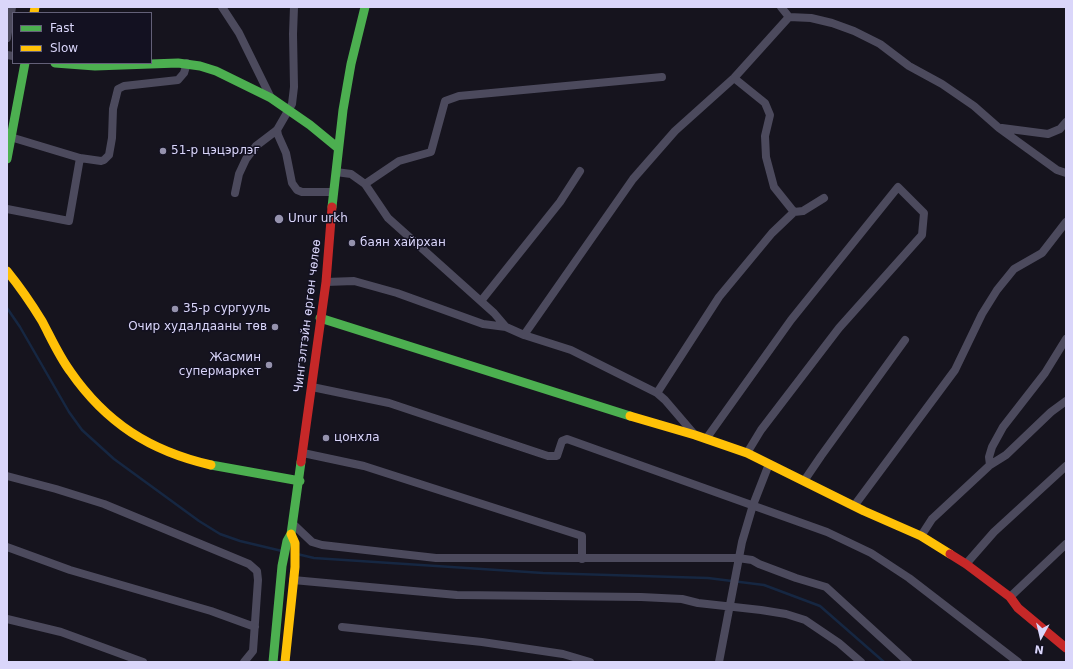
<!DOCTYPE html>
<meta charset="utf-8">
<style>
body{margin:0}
#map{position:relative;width:1073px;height:669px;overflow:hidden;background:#16141e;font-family:"DejaVu Sans",sans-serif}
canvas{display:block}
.frame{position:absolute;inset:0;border:8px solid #dad6fa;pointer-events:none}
.legend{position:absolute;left:12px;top:12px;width:140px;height:52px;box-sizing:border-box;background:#131121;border:1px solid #636078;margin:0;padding:5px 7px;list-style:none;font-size:12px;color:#dad6fa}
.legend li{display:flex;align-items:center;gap:8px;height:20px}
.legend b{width:20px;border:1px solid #636078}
.north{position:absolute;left:1021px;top:617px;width:40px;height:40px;-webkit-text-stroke:3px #131121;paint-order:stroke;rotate:188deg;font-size:11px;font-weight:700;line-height:16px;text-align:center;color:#dad6fa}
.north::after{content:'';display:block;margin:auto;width:14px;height:18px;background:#dad6fa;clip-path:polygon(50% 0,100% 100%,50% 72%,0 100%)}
</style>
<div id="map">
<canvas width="1073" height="669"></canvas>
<div class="frame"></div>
<ul class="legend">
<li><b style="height:5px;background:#4caf50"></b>Fast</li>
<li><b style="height:5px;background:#ffc107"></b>Slow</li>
</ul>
<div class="north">N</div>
</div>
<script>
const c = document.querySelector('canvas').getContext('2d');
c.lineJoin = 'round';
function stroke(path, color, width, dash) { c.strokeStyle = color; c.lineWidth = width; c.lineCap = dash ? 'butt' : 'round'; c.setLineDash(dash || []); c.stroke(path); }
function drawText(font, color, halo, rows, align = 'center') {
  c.font = font + ' "DejaVu Sans",sans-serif'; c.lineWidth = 3; c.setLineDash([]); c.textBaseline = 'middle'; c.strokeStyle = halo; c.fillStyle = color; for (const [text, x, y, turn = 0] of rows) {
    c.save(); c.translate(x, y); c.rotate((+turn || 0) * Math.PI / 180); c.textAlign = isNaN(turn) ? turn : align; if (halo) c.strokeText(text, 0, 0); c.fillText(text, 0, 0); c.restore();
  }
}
const stream = new Path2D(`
 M7 308 20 327 69 412 82 430 114 459 199 521 220 534 240 541 282 551
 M297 554 314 558 543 573 708 578 764 585 820 606 884 662`);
const street = new Path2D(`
 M222 7 239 33 271 98
 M781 7 789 17 811 18 832 23 854 31 880 44 909 66 942 84 974 106 999 128 1057 170 1066 173
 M7 38 12 7
 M7 55 13 56
 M1002 128 1048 134 1060 129 1066 122
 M277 130 278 135 286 153 292 183 297 190 302 192H333
 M7 136 80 158 101 161 104 160 109 155 112 138 113 109 118 89 124 86 178 80 184 73 187 63
 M336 172 351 174 365 184 388 218 494 313 506 327 524 335 571 350 657 393 665 400 695 435
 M365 184 399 161 431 152 445 101 459 96 662 77
 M235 193 239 174 246 159 256 146 277 130 292 104 294 87 293 34 294 7
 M7 209 69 221 80 158
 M794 212 803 211 824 198
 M326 282 354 281 397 293 483 324 506 327
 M481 301 560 202 580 171
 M524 335 633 179 675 131 734 78 789 17
 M312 387 389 403 548 456H557L562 441 567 439 827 532 871 553 909 578 1018 662
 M657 393 719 297 772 233 794 212 774 187 766 157 765 136 770 115 765 103 734 78
 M706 439 791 320 898 187 924 213 922 235 839 328 761 430 747 453
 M303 453 364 466 582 536V559
 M990 465 989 457 992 447 1003 427 1045 373 1066 339
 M7 476 56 489 104 504 249 564 257 571 258 580 253 651 244 662
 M804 481 821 456 905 340
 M854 506 955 370 982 314 997 290 1014 269 1042 253 1066 222
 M293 524 312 542 322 545 436 558H738L752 560 759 564 796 578 826 587 908 662
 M921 536 932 519 990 465 1006 455 1051 412 1066 401
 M7 547 70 570 211 611 255 627
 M966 564 994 532 1066 466
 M293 580 457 595 641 597 682 599 698 603 761 610 786 614 805 620 839 643 861 662
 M1010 597 1066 544
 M7 619 61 632 143 662
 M342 627 482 642 563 654 590 662
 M719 662 742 542 753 505 769 464`);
const fast = new Path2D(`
 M55 63 95 66 178 63 200 66 216 71 271 98 310 125 338 148
 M7 159 25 63
 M332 207 343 110 351 64 365 7
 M320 318 630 416
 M211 465 300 481
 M273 662 282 566 287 541 291 534 301 462`);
const slow = new Path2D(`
 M34 13 35 7
 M7 271C20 287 31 303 42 321 51 338 59 356 70 371 106 423 150 451 211 465
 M630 416 695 435 747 453 864 511 921 536 950 554
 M285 662 295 567V543L291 534`);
const jam = new Path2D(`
 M301 462 326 282 332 207
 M950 554 966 564 1010 597 1018 608 1066 648`);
const markers = [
 [163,151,4,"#9592ad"],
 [279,219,5,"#9592ad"],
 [352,243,4,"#9592ad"],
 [175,309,4,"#9592ad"],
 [275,327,4,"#9592ad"],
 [269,365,4,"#9592ad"],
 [326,438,4,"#9592ad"]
];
const poiNames = [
 ["51-р цэцэрлэг",171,151],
 ["Unur urkh",288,219],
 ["баян хайрхан",360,243],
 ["35-р сургууль",183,309],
 ["Очир худалдааны төв",267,327,"right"],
 ["Жасмин",261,358,"right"],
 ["супермаркет",261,372,"right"],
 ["цонхла",334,438]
];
const streetNames = [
 ["Чингэлтэйн өргөн чөлөө",308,316,-83]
];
stroke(stream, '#162742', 2.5);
stroke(street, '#4c4a5d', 8);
stroke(fast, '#4caf50', 9);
stroke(slow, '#ffc107', 9);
stroke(jam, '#c62828', 9);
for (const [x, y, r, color] of markers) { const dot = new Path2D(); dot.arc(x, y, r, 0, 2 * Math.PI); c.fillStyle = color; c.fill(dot); stroke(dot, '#131121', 1.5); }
drawText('12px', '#dad6fa', '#131121', poiNames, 'left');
drawText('12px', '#dad6fa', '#131121', streetNames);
</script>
